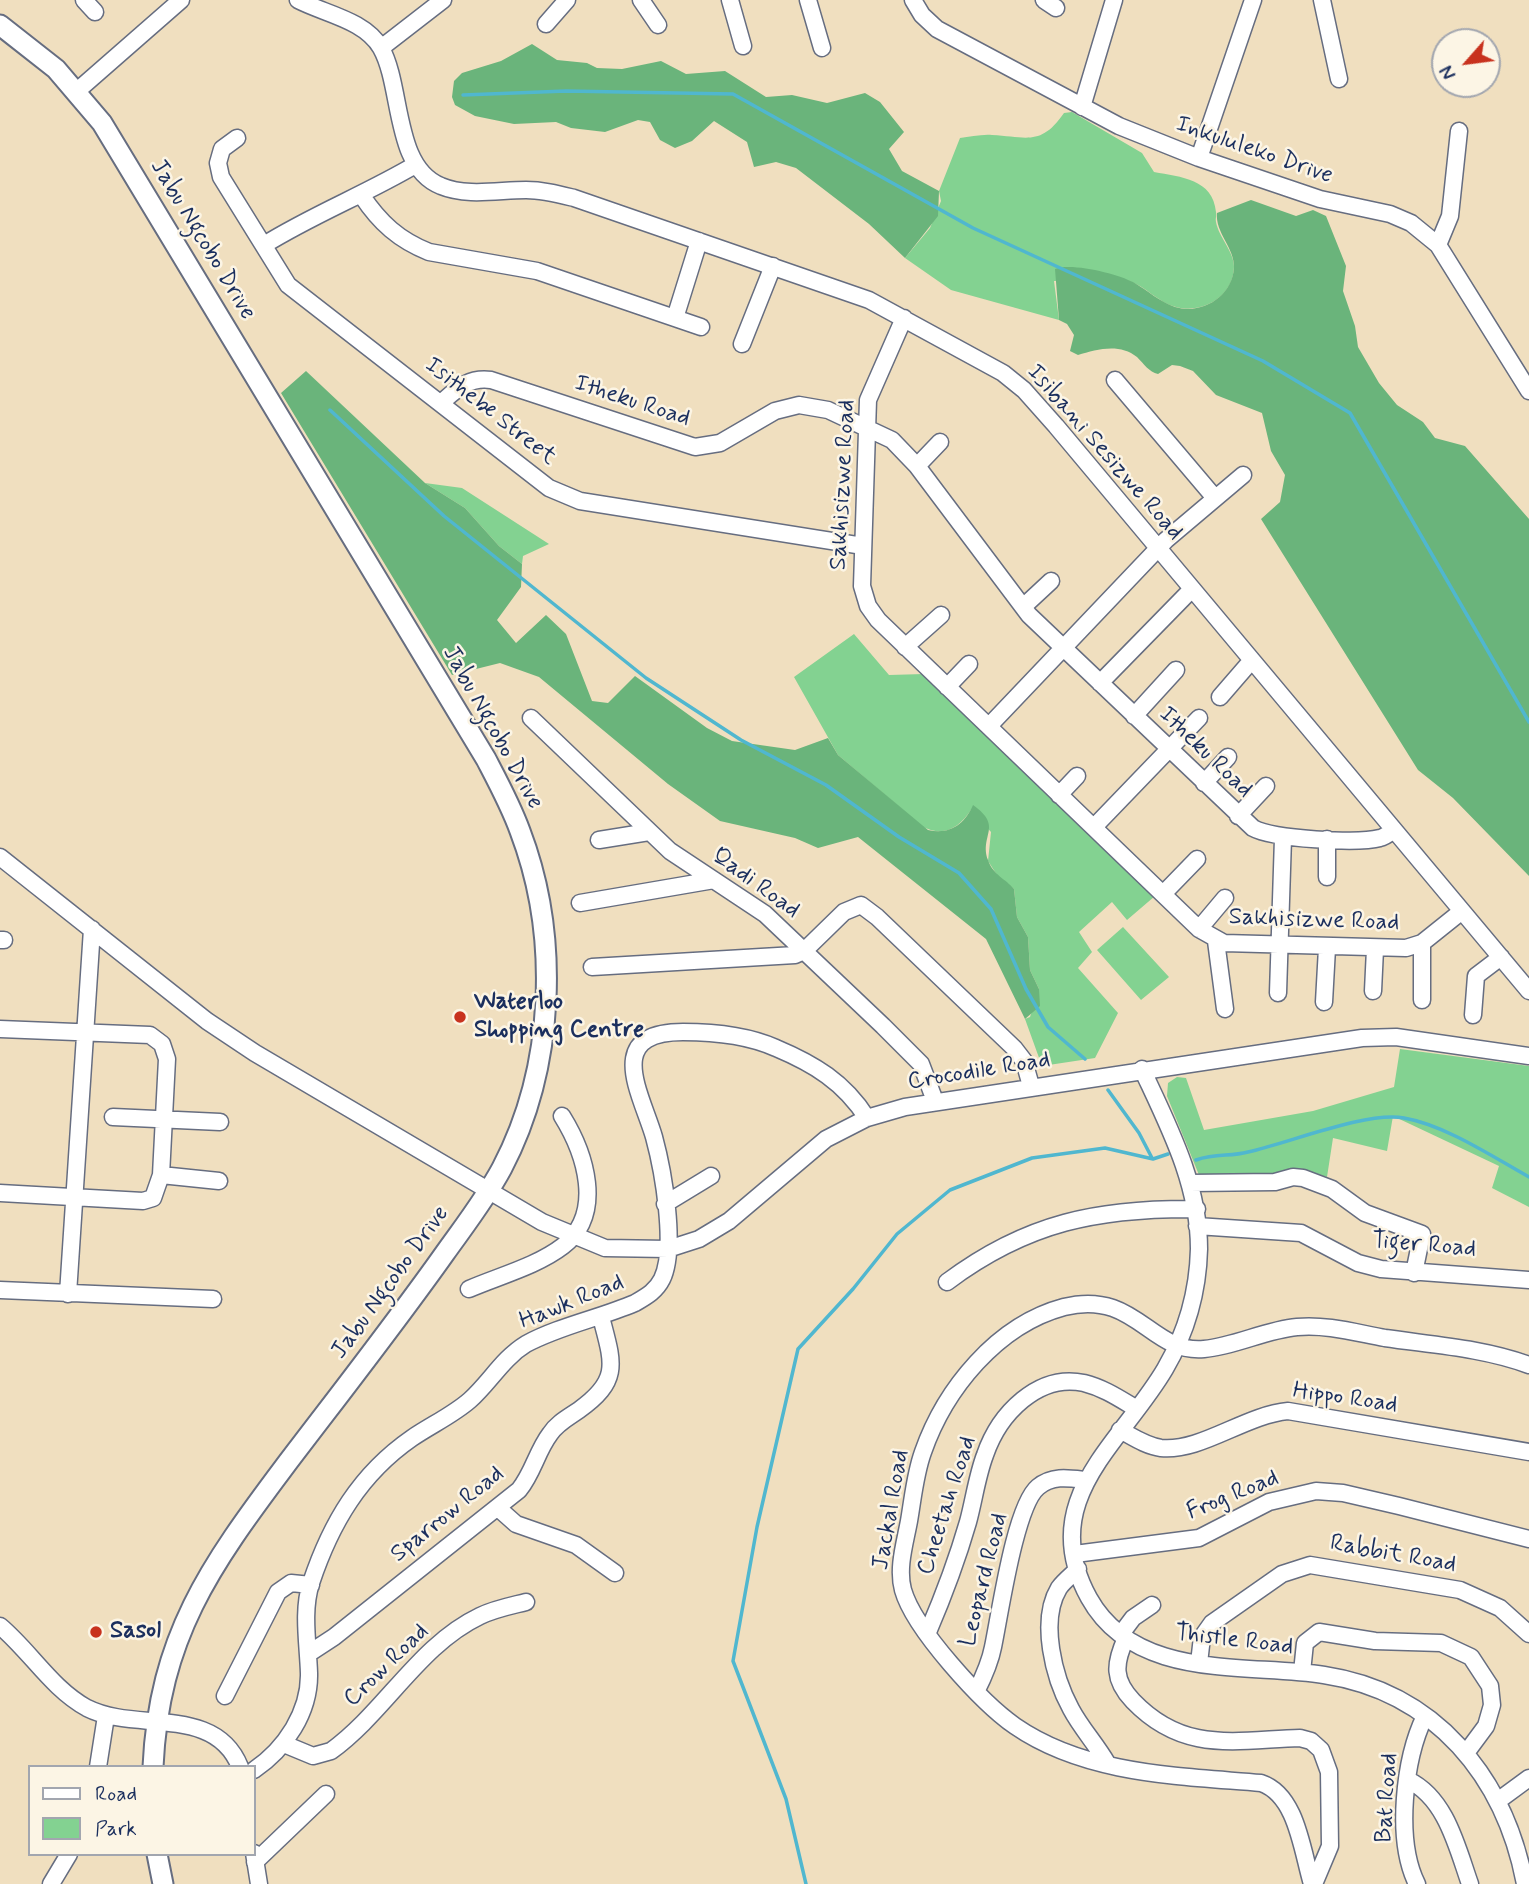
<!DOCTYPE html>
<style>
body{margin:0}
#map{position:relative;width:1529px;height:1884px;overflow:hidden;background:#f0dfbf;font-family:Mynerve,sans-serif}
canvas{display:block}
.legend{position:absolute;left:28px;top:1765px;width:228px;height:91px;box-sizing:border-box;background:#fcf5e5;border:2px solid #a2a6af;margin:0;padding:9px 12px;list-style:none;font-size:21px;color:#1b2f5e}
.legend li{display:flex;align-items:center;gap:14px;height:35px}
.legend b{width:35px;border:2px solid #a2a6af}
.north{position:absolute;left:1431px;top:28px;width:70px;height:70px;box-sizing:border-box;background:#fcf5e5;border:2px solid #a2a6af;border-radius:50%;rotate:242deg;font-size:19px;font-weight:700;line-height:28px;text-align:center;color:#1b2f5e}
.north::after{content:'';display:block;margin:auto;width:24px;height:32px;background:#c8321e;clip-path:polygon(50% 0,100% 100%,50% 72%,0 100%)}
</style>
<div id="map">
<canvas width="1529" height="1884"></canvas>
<ul class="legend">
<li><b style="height:9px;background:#fff"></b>Road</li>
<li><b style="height:19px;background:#83d291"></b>Park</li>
</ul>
<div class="north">N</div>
</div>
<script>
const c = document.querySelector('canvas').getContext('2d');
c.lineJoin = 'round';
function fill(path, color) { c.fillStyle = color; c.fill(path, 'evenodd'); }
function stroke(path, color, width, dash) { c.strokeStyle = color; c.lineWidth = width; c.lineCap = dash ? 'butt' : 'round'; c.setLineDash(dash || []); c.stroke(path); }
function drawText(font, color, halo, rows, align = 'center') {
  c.font = font + ' Mynerve,sans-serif'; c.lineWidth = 5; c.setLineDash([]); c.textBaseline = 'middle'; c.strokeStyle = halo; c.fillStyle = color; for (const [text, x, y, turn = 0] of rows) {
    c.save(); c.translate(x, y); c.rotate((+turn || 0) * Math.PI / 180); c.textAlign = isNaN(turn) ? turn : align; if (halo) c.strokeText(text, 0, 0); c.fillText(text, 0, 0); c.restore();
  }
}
const green = new Path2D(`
 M1072 112 1142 153 1154 172C1181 177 1213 179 1216 212 1217 215 1215 219 1216 222 1219 238 1234 251 1234 267 1233 296 1204 314 1176 307 1159 303 1145 286 1129 281 1107 273 1077 280 1054 281L1059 320 951 290 905 258 930 228 941 201 939 191 960 138C970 137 982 134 992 135 1028 137 1041 146 1064 113Z
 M425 483 462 488 549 544 523 556 522 564 499 546 465 508Z
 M854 634 889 675 924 674 1155 896 1127 920 1112 902 1079 932 1092 952 1078 968 1118 1013 1095 1058 1042 1066 1025 1019 1030 1017 1039 989 1030 970 1028 937 1017 917 1014 889 999 878 988 861 991 832 971 810C959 828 944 837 923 827L838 755 794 677Z
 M1123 927 1169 977 1141 1000 1097 950Z
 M1400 1049 1529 1066V1207L1492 1188 1499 1166 1393 1116 1387 1151 1333 1138 1327 1177 1296 1168 1269 1176 1199 1175 1167 1096 1168 1083 1177 1077 1186 1078 1204 1130 1313 1111 1394 1087Z`);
const forest = new Path2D(`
 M532 44 557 60 587 63 597 68 622 69 661 61 686 74 725 71 766 97 792 95 827 103 865 93 880 102 904 132 889 149 902 171 939 191 938 216 905 258 869 224 796 168 776 162 754 167 747 142 714 121 692 141 675 148 660 140 650 122 638 120 605 132 571 128 556 122 514 124 475 116 455 105 452 97 454 81 462 73 501 61Z
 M1251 200 1296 216 1313 210 1326 216 1346 266 1343 291 1355 326 1358 347 1379 383 1397 405 1423 422 1435 438 1465 446 1529 519V876L1453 798 1418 770 1261 519 1280 502 1285 475 1271 451 1262 413 1216 395 1193 371 1180 366 1172 365 1158 374C1149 372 1144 364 1137 357 1120 343 1097 349 1078 355L1070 351 1074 335 1067 324 1059 320 1055 269C1071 262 1118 274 1133 282 1147 290 1160 302 1175 307 1203 315 1232 296 1234 268 1235 248 1215 233 1217 213Z
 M306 371 425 483 465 508 499 546 522 564 521 587 497 620 516 643 546 615 566 634 592 701 608 703 635 676 707 728 732 741 795 750 828 738 838 755 928 830C950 835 965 824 973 805 1004 827 979 835 988 860 993 875 1006 879 1014 889L1017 917 1028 937 1030 970 1039 989 1040 1006 1025 1019 986 939 858 837 818 848 795 838 720 821 668 784 539 677 500 663 452 675 281 393Z`);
const stream = new Path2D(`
 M463 95 566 91 733 94 973 228 1263 361 1350 413 1529 722
 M330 410 444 516 646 678 741 740 826 785 899 837 959 873 991 909 1026 989 1048 1027 1085 1059
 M1108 1090 1139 1133 1152 1158
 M1196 1160C1217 1153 1230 1157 1248 1152 1289 1143 1366 1111 1404 1118 1445 1125 1493 1157 1529 1177
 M806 1884 786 1799 733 1661 757 1527 798 1349 853 1289 897 1234 950 1190 1032 1158 1105 1148 1153 1159 1168 1154`);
const minor = new Path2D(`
 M84 0 95 12
 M298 0C325 14 365 20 381 48 403 87 393 167 441 186 467 197 499 190 526 190 543 190 558 194 574 198L869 300 1003 373 1024 390 1056 426 1529 991
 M641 0 658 25
 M730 0 743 46
 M808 0 822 48
 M913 0 922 15 937 29 1119 126 1199 158 1320 199 1390 214 1411 223 1438 245 1529 391
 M1044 0 1056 8
 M1322 0 1339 79
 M546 24 567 0
 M381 48 443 0
 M77 91 181 0
 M1082 107 1114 0
 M237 138 222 149 218 163 221 177 288 285 549 488 580 501 863 546
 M1199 158 1253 0
 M362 196C380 223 399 240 429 252L537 271 701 327
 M264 245C312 215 366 194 415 165
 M1438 245 1450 216 1459 131
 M675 318 699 241
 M904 318 868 400 862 586 868 606 878 620 1199 929 1224 943 1406 948 1422 943 1462 911
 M742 344 773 266
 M1115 380 1215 498
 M442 402C458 388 469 377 491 380L695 447 720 443 775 411 799 405 828 410 892 440 917 466 1029 615 1253 828C1273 839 1358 844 1380 838 1385 837 1390 833 1394 830
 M917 466 940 442
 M1023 607 1051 581
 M905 647 941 615
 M1100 683 1192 589
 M947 687 969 664
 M1220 697 1252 660
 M1134 716 1176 670
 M531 718 670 851 765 914 883 1026 921 1064 935 1101
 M989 726 1166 540 1243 475
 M1204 783 1228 757
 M1059 795 1077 776
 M1238 816 1266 786
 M1094 827 1199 718
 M1327 839V877
 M599 840 649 832
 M0 857 207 1021 255 1053 542 1222 605 1248 668 1249 699 1239 729 1221 826 1139 867 1118 905 1107 1362 1038 1396 1037 1529 1056
 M1163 894 1197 859
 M580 903 714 880
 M1199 929 1225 898
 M0 940H4
 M1216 941 1225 1009
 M1422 943V1000
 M592 967 795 955 804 951 844 912 861 905 877 917 1014 1048 1024 1061 1031 1086
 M1373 991 1375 949
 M1278 993 1283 838
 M1324 1002 1327 948
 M1473 1015 1476 976 1501 957
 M0 1029 150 1035 162 1044 167 1059 161 1175 153 1198 143 1201 0 1193
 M1142 1069C1169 1127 1199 1184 1199 1249 1198 1291 1186 1333 1165 1369 1121 1444 1035 1500 1089 1598 1135 1681 1245 1663 1324 1675 1436 1692 1505 1778 1525 1884
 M113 1117 220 1122
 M161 1175 219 1181
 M1190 1183 1275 1182 1293 1177 1303 1178 1332 1189 1365 1213 1422 1234 1414 1273
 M665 1204 711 1176
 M1197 1226 1301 1233 1358 1263 1381 1269 1529 1280
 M947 1282C1027 1222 1099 1208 1197 1209
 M469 1289C499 1276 537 1266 563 1246 605 1213 585 1153 562 1116
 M0 1290 213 1299
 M68 1294 92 929
 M1120 1430C1133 1437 1146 1446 1161 1448 1201 1452 1245 1415 1288 1411L1529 1452
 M498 1508 516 1524 576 1545 615 1573
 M1075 1554 1199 1538 1269 1502 1316 1491 1343 1493 1399 1506 1529 1539
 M1078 1569C1072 1575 1064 1581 1059 1588 1039 1621 1054 1678 1071 1709 1081 1728 1096 1744 1107 1763
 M0 1626C30 1651 52 1689 87 1708 136 1733 215 1704 240 1767
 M928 1632C943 1597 957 1560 968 1522 974 1500 977 1476 985 1455 999 1414 1038 1373 1084 1383 1104 1388 1120 1399 1137 1409
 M1121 1634 1133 1618 1152 1605
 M1126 1638C1114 1664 1113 1680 1133 1701 1184 1754 1235 1740 1300 1738L1311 1741 1321 1750 1329 1772 1330 1846 1314 1884
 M308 1654 334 1637 519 1490C533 1473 537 1451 550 1434 557 1423 569 1417 579 1410 621 1380 613 1363 601 1317
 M1199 1663 1202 1637 1212 1623 1282 1574 1310 1565 1460 1590 1500 1608 1529 1634
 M1302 1672 1305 1643 1319 1632 1375 1641 1441 1643 1471 1657 1490 1686 1492 1705 1486 1726 1466 1753
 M976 1692C983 1678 990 1663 993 1647 1000 1614 1015 1506 1038 1487 1052 1475 1069 1478 1085 1480
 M225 1696 278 1592 291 1583 311 1585
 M284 1744 313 1756 331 1751C385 1712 419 1645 480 1616 494 1609 510 1606 526 1602
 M98 1767 106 1716
 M254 1770C285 1749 310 1712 309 1673 308 1643 302 1611 311 1583 331 1523 360 1474 412 1438 431 1425 453 1415 470 1400 490 1382 503 1358 526 1344 559 1326 600 1318 635 1303 647 1296 656 1291 662 1279 677 1248 663 1170 654 1137 641 1093 603 1032 683 1032 714 1032 747 1035 776 1048 814 1064 844 1082 867 1118
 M1408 1780C1446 1798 1457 1847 1470 1884
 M1499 1800 1529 1778
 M254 1853 259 1884
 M255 1862 326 1794
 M51 1884 69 1854
 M1312 1884C1302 1851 1297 1795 1261 1783 1179 1776 1086 1775 1015 1726 982 1703 914 1629 903 1590 897 1568 905 1543 909 1521 913 1498 915 1474 923 1452 945 1389 997 1325 1064 1307 1136 1289 1150 1354 1204 1349 1236 1346 1265 1330 1297 1327 1326 1324 1357 1333 1385 1338 1433 1345 1483 1348 1529 1365
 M1417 1884C1395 1840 1404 1759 1425 1716`);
const major = new Path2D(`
 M0 25 56 69 102 123 486 759C498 782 511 806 520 831 560 936 555 1067 502 1168 486 1198 465 1225 445 1253 394 1325 339 1395 285 1466 210 1566 159 1637 153 1767
 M157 1854 163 1884`);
const markers = [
 [460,1017,7,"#c8321e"],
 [96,1632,7,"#c8321e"]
];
const streetNames = [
 ["Inkululeko Drive",1254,151,19],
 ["Jabu Ngcobo Drive",202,240,59],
 ["Itheku Road",632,402,18],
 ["Isithebe Street",490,412,38],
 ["Isibani Sesizwe Road",1104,453,49],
 ["Sakhisizwe Road",844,485,-87],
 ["Jabu Ngcobo Drive",492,728,61],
 ["Itheku Road",1205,753,44],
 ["Qadi Road",755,884,36],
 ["Sakhisizwe Road",1314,921,2],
 ["Crocodile Road",979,1072,-9],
 ["Tiger Road",1424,1246,5],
 ["Jabu Ngcobo Drive",391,1283,-54],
 ["Hawk Road",572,1303,-22],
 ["Hippo Road",1345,1399,8],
 ["Frog Road",1233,1496,-22],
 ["Cheetah Road",948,1506,-72],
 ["Jackal Road",892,1510,-80],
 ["Sparrow Road",448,1515,-39],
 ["Rabbit Road",1393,1555,10],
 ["Leopard Road",985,1580,-76],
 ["Thistle Road",1234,1641,7],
 ["Crow Road",387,1666,-44],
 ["Bat Road",1388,1798,-86]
];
const poiNames = [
 ["Waterloo",474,1003],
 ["Shopping Centre",474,1031],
 ["Sasol",110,1632]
];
fill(green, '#83d291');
fill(forest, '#6ab47b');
stroke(stream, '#50b7cf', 3.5);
stroke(minor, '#666d80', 19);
stroke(major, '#666d80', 23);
stroke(minor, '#fff', 16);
stroke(major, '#fff', 19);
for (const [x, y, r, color] of markers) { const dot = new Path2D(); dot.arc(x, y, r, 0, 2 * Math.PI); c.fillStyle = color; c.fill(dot); stroke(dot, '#fcf5e5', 2.5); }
drawText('24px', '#1b2f5e', '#fcf5e5', streetNames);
drawText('bold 24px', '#1b2f5e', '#fcf5e5', poiNames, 'left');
</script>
